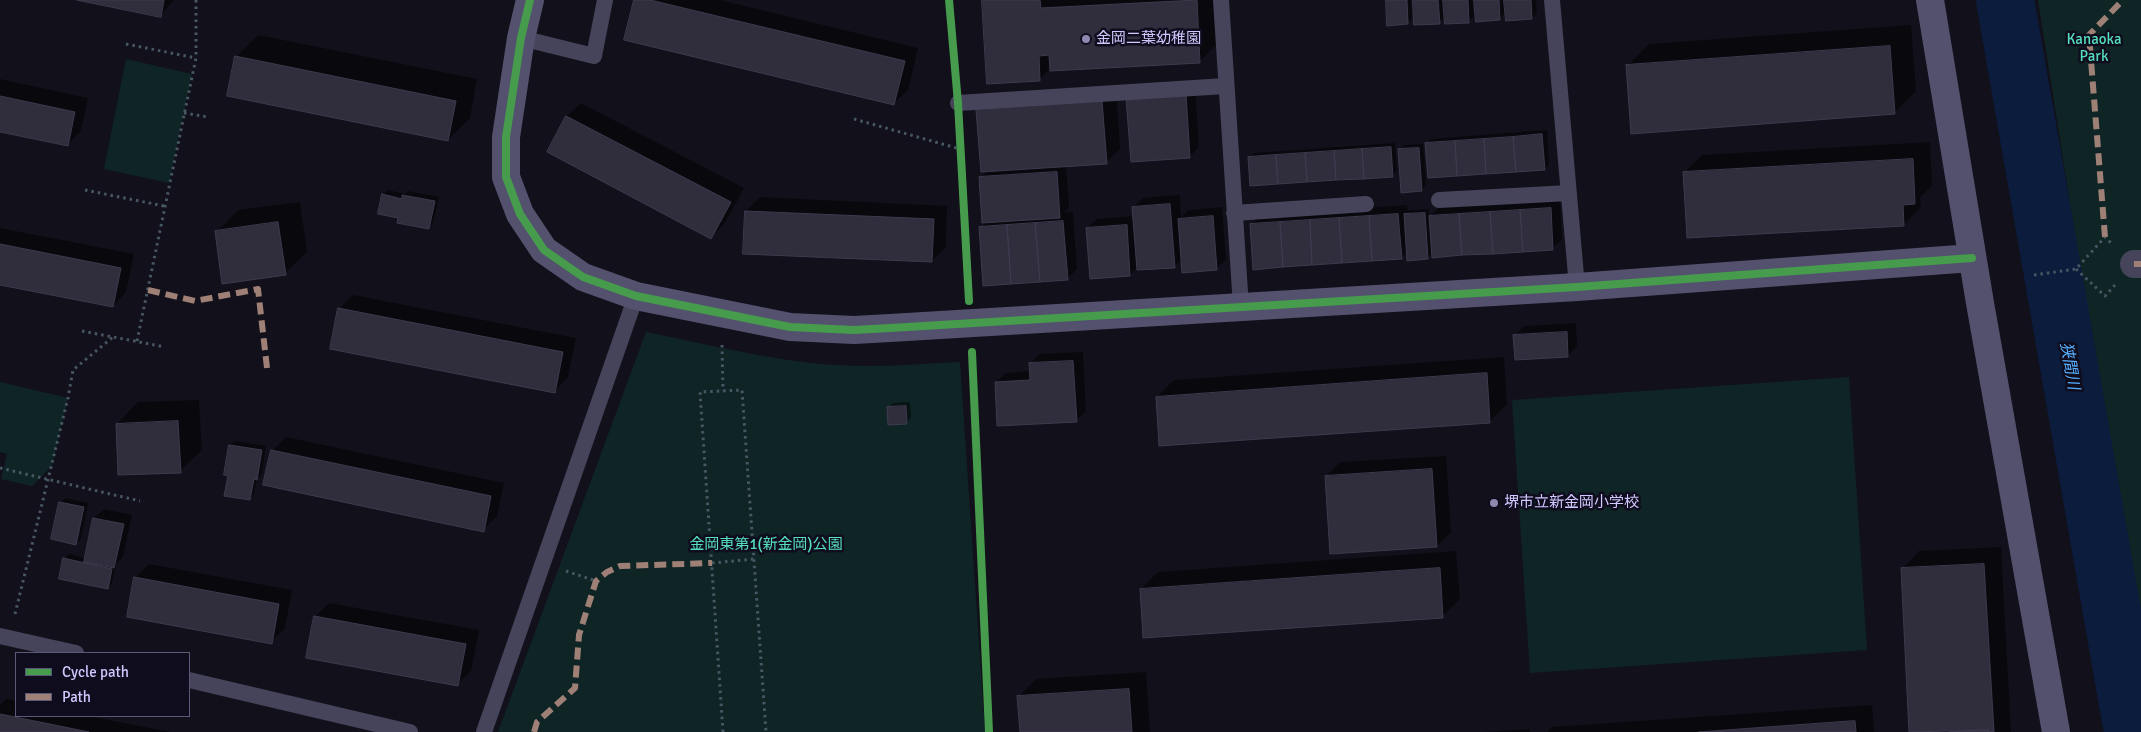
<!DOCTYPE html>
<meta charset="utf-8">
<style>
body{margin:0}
#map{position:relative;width:2141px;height:732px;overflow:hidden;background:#12101a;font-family:Signika,sans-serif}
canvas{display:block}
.legend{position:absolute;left:15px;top:652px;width:175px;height:65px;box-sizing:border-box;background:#0f0c1e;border:1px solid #5c5878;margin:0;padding:6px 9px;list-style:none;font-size:15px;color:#d0c9ff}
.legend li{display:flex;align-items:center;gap:10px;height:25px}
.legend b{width:25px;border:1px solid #5c5878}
</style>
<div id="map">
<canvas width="2141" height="732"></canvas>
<ul class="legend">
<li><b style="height:6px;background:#469c4c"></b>Cycle path</li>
<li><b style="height:6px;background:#9e8076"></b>Path</li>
</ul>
</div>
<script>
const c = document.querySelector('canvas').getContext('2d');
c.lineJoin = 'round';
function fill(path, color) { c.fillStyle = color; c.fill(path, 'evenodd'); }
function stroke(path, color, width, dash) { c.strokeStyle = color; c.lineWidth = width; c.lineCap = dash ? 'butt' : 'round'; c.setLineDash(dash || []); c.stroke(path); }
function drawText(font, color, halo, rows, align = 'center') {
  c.font = font + ' Signika,"Noto Sans JP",sans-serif'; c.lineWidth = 5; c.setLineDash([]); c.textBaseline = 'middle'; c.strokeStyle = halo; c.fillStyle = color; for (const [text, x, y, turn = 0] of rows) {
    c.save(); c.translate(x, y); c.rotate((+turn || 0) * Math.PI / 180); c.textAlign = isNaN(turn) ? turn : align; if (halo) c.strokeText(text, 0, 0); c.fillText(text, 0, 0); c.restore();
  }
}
const green = new Path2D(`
 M2038 0H2141V635L2076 269 2069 197Z
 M126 59 192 74 169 183 104 169Z
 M646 332C708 344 771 361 834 365 876 368 918 364 960 362L985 732H498Z
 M1849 377 1867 650 1530 673 1512 400Z
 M0 382 68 398 52 466 32 486 1 479 7 454 0 452Z`);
const shadow = new Path2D(`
 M83 0H174L160 16Z
 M635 0H720L918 48 908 90 894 103Z
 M984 0H1214L1217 44 1199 62 1050 69 1039 80Z
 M1387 0H1411L1412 18 1407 23Z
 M1414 0H1473L1474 17 1469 21 1446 16 1439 22Z
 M1475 0H1536L1537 13 1532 18 1506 12 1499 19Z
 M1911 25 1916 91 1894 113 1627 66 1649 44Z
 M258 35 477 79 470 118 448 140 236 57Z
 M0 79 88 98 81 131 67 145 0 131Z
 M1195 85 1199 147 1189 157 1132 161Z
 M1116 88 1120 149 1106 162 1066 165 1069 207 1064 213 1073 212 1077 269 1067 279 981 228 987 222 980 178 987 171Z
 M581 103 744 188 725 223 711 237 549 151 567 116Z
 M1547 130 1549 164 1545 169 1427 143 1431 139Z
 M1930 142 1932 186 1920 197 1921 207 1903 225 1684 173 1702 155Z
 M1395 143 1397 171 1392 176 1249 158 1254 153Z
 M1423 144 1426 185 1422 190 1399 150 1404 145Z
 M388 190 405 194 408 191 439 197 433 223 428 228 400 217 383 195Z
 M1180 195 1181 217 1189 210 1222 207 1226 260 1216 269 1182 259 1174 267H1138L1130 275 1087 228 1097 219 1134 216 1133 207 1143 198Z
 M760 197 947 206 946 247 932 261 746 211Z
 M1560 199 1562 239 1553 248 1433 253 1427 258 1408 251 1401 258 1251 225 1261 215 1407 205 1408 212 1410 210 1429 209V217L1440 207Z
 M300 202 307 252 285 273 217 232 238 210Z
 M0 228 134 254 126 292 113 306 0 284Z
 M353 295 576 338 568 377 555 391 339 309Z
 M1576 323 1577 346 1568 356 1515 335 1524 326Z
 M1083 352 1086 411 1076 421 996 382 1006 373 1031 371 1030 363 1040 354Z
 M1504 357 1507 404 1490 421 1157 397 1174 380Z
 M199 400 202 450 180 471 117 424 138 402Z
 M910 402 911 418 906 423 888 408 893 403Z
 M286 437 504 483 497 516 483 530 272 451Z
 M235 441 266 446 262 474 257 479 254 494 250 499 229 475 230 445Z
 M1446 456 1451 532 1437 546 1326 476 1340 462Z
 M65 498 88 503 81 539 76 544 60 503Z
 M104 509 132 515 123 557 116 564 112 583 108 588 65 559 69 554 86 558 94 518Z
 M2001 547 2011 732H1911L1902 569 1919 551Z
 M1456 551 1460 599 1443 616 1141 589 1158 572Z
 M149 564 292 590 285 628 271 642 135 578Z
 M329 603 479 630 471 671 457 684 316 616Z
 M1146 672 1150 732H1021L1018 697 1036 679Z
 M6 699 16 701V716H89L170 732H0V705Z
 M1872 705 1874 732H1547L1552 727Z
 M1530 729V732H1485Z`);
const river = new Path2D(`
 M2005 0 2133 732`);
const building = new Path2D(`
 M77 0H164L161 17Z
 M634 0H650L905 61 894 105 624 40Z
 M982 0H1040L1041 8 1197 0 1200 63 1050 71 1049 55 1039 56 1040 81 987 84Z
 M1386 0H1407L1408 24 1387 26Z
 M1413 0H1438L1440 24 1414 25Z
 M1443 0H1468L1469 23 1445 24Z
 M1474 0H1499L1500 20 1476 22Z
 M1504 0H1531L1532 19 1506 21Z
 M1890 46 1895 114 1631 134 1626 65Z
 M235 56 456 101 448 141 227 96Z
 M1186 94 1190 158 1131 162 1126 98Z
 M0 96 75 112 68 146 0 132Z
 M1102 101 1107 164 981 172 976 110Z
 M566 116 731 202 711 239 547 152Z
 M1542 134 1545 170 1516 172 1513 137Z
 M1513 137 1516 172 1486 174 1484 139Z
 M1484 139 1486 174 1457 176 1455 141Z
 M1455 141 1457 176 1428 178 1425 143Z
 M1391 147 1393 177 1364 179 1362 149Z
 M1419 148 1422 191 1401 193 1398 149Z
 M1362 149 1364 179 1336 180 1334 151Z
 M1334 151 1336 180 1307 182 1305 153Z
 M1305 153 1307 182 1278 184 1276 155Z
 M1276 155 1278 184 1250 186 1248 157Z
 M1913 159 1915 204 1903 205 1904 226 1687 238 1683 172Z
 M1057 172 1060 218 982 223 979 177Z
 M382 194 402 199V195L435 201 429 229 397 223 398 218 378 214Z
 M1170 204 1175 268 1137 270 1132 207Z
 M1551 208 1553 250 1523 252 1520 210Z
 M1520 210 1523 252 1493 254 1490 212Z
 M745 211 934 219 932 262 743 254Z
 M1490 212 1493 254 1462 255 1459 214Z
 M1425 213 1428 259 1407 261 1404 214Z
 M1398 214 1402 259 1372 261 1369 216Z
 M1459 214 1462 255 1432 258 1429 216Z
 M1213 216 1217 270 1182 273 1178 219Z
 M1369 216 1372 261 1342 263 1339 218Z
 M1339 218 1342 263 1312 265 1310 220Z
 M1310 220 1312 265 1283 267 1280 222Z
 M1063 221 1068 280 1040 282 1035 223Z
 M278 222 286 275 222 284 215 231Z
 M1280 222 1283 267 1253 270 1250 224Z
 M1035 223 1040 282 1011 284 1007 225Z
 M1007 225 1011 284 983 286 979 227Z
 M1127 225 1130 276 1090 279 1086 228Z
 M0 244 121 268 113 307 0 285Z
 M338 308 563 352 555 393 330 349Z
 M1567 332 1568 357 1515 360 1513 335Z
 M1073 361 1077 422 997 426 995 382 1030 380 1029 363Z
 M1487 373 1490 423 1159 446 1156 397Z
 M906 406 907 424 888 425 887 407Z
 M178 421 181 473 118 475 116 424Z
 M229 445 262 450 257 480 254 479 250 500 224 496 228 476 224 475Z
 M271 450 491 496 484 532 263 485Z
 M1432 469 1437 547 1330 554 1325 476Z
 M59 502 84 507 76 545 51 539Z
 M93 518 124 524 114 568 84 562Z
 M63 558 112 569 108 589 59 579Z
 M1984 564 1994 732H1988V730L1909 732 1901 568Z
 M1440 568 1443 618 1143 638 1140 589Z
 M134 577 279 604 272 644 127 617Z
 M314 616 466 644 458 686 306 658Z
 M1129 689 1132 732H1020L1017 696Z
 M0 714 89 732H0Z
 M1855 721 1856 732H1699Z
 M1988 730V732H1949Z`);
const path = new Path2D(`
 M949 0 956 78
 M126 44 196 58
 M184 113 208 117
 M854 119 960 149
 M959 127 968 293
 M85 190 164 206
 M2076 269 2105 296 2115 285
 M2034 275 2076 269 2105 237 2112 244
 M82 331 165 347
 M137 341 196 58V0
 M722 345 723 391
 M972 353 989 732
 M0 468 140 501
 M712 563 754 559
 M566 571 596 581
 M15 614 68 398 73 370 113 337
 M723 732 700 392 742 390 766 732`);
const lane = new Path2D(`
 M1221 0 1241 307
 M1552 0 1577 287
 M521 38 594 56 605 0
 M958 103 1225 86
 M1439 200 1569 193
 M1234 213 1366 204
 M0 636 76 653
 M189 680 410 732
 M484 732 636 296`);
const street = new Path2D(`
 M2134 264H2141`);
const secondary = new Path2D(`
 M530 0 521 38 506 137V177L520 214 544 250 583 277 636 296 790 327 854 330 890 328 1577 287 1972 258
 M1930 0 1980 303 2056 732`);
const quiet = new Path2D(`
 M2105 237 2089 35 2123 0
 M2134 264H2141
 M148 290 195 301 258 289 267 368
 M534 732 537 722 575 688 579 635 596 581 607 572 620 566 712 563`);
const cycleway = new Path2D(`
 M530 0 521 38 506 137V177L520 214 544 250 583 277 636 296 790 327 854 330 890 328 1577 287 1972 258
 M949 0 958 103 969 301
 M972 352 989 732`);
const markers = [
 [1086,39,5,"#8e88af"],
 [1494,503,5,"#8e88af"]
];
const poiNames = [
 ["金岡二葉幼稚園",1096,39],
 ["堺市立新金岡小学校",1504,503]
];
const parkNames = [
 ["Kanaoka",2094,40],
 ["Park",2094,57],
 ["金岡東第1(新金岡)公園",766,545]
];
const waterNames = [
 ["狭間川",2069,366,80]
];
fill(green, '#0f2525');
fill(shadow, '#0007');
stroke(river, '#0b1c3c', 58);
fill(building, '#302d3d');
stroke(building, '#3e3a4f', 1);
stroke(path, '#485764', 3, [2.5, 4]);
stroke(lane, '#45445b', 16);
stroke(street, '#45445b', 28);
stroke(secondary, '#53516e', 28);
stroke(quiet, '#9e8076', 6, [12, 6]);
stroke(cycleway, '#469c4c', 8);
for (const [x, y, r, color] of markers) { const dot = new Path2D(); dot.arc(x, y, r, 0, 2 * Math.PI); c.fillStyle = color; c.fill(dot); stroke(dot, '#0f0c1e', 2); }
drawText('15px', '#d0c9ff', '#0f0c1e', poiNames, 'left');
drawText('15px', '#55dfbe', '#0f0c1e', parkNames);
drawText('italic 16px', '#57b0ff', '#0f0c1e', waterNames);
</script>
